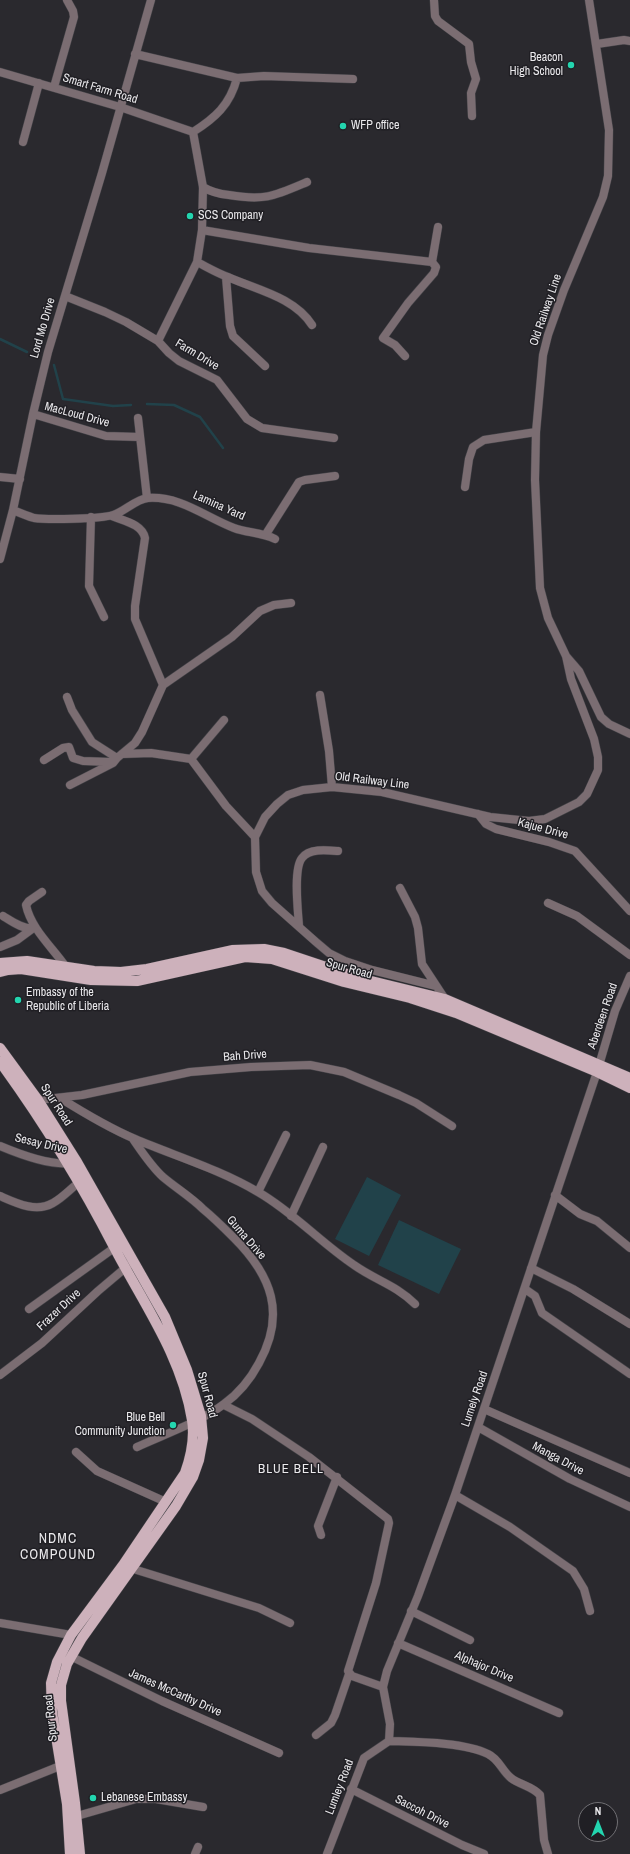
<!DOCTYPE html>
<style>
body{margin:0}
#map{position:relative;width:630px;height:1854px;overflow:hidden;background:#2a292e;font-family:"Archivo Narrow",sans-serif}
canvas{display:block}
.north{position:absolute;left:578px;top:1802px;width:40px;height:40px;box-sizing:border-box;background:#201f24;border:1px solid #717074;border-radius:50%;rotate:0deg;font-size:11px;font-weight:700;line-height:16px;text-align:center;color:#eae9ec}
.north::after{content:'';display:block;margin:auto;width:14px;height:18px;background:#23d5af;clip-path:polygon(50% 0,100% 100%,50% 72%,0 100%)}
</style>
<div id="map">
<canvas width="630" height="1854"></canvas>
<div class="north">N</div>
</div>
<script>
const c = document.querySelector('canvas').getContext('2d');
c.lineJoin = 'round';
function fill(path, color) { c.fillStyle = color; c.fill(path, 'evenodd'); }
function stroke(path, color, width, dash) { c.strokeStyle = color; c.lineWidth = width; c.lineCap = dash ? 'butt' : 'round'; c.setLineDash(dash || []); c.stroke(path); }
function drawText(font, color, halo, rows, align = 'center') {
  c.font = font + ' "Archivo Narrow",sans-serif'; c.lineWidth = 3; c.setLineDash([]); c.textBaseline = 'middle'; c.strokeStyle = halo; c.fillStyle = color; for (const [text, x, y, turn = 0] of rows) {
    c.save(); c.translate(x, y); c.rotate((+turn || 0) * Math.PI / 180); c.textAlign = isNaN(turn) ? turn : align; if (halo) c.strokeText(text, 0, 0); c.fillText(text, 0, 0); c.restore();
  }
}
const water = new Path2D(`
 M367 1177 401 1195 369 1256 335 1239Z
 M399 1220 461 1249 439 1294 378 1265Z`);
const stream = new Path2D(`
 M0 339 27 352
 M54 365 63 399 113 406 131 405
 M147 404 174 405 200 417 223 448`);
const minor = new Path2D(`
 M434 0 435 16 438 21 469 44 471 62 476 79 471 93 472 116
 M597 44 624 40 630 41
 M135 54 237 78 264 76 353 79
 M0 72 120 107 193 132
 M54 87 74 17 73 11 67 0
 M193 132C215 118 230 105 237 78
 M23 142 39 83
 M203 187C211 192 219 194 229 195 265 201 274 196 307 182
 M202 230 309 248 432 262 436 267 434 273 408 303 383 338 395 345 405 356
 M197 262C207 267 217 273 228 277 257 290 294 297 312 325
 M432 262 438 227
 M226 277 230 326 233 336 265 366
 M65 296 105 312 126 322 158 341 169 353 179 361 217 380 247 419 262 428 334 438
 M158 341 197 262 202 230 203 187 193 132
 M33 414 106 436 140 437
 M138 418 147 498
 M0 477 20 479
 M465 487 469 459 473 447 484 440 536 432
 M13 510C20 513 27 516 34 518 47 520 100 519 113 515 124 512 136 499 148 498 181 496 205 517 234 528 247 533 261 532 275 539
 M112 516C124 521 142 524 145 538L135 606V619L163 685
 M91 517 89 586 104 617
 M266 534 299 482 305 480 335 476
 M0 559 13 510 33 414 48 352 102 173 151 0
 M566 656 579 671 601 717 609 724 630 734
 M320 695 329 751 332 787
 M67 697 72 710 92 742 117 758
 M122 754 151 753 191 759 226 806 255 837
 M191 759 224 720
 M44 760 63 748 69 747 73 758 83 761 111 762
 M70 785 113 763 117 758 135 743 142 732 163 685 232 637 260 611 274 605 291 603
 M478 814 486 824 496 829 549 842 575 851 630 911
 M400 888 415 917 418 928 422 964 445 999
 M42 892 29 901 26 905C31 929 53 948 66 967
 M548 903 577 916 630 955
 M3 916C11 921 25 931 35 928
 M299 926C298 911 293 869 302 858 309 848 327 850 338 851
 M0 947 17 940 32 929
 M436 986 372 970 345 961 329 953 316 942 272 903 262 891 256 872 255 837 265 817 277 804 288 795 303 790 332 787 382 792 490 817 529 821 545 819 579 802 587 794 598 770V757L594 739 571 679 566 656 548 618 540 588 535 480 536 432 543 355 548 335 564 290 603 197 608 176 609 130 589 0
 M60 1098C84 1113 109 1128 135 1139 175 1156 219 1169 258 1192 293 1212 321 1243 354 1265 375 1280 396 1285 415 1304
 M34 1102 38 1100 82 1095 190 1072 251 1067 310 1065 344 1072 399 1095 416 1103 452 1126
 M133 1139C142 1152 151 1166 163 1177 176 1188 191 1197 203 1209 214 1218 224 1228 234 1238 272 1276 286 1314 259 1363 251 1378 238 1394 224 1404 202 1421 163 1435 137 1447
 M0 1146C19 1154 51 1166 71 1163
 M258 1192 286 1135
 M555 1195 580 1214 597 1221 630 1248
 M0 1196C16 1203 36 1213 53 1203 64 1197 72 1187 82 1180
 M291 1216 323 1147
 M531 1268 573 1289 630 1324
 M525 1289 535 1296 542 1313 630 1374
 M29 1309 114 1248
 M0 1375 42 1343 98 1291 130 1264
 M224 1405 252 1419 309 1457 388 1519 389 1523 376 1583 348 1671 352 1676 383 1687
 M484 1409 630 1473
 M478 1427 570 1479 630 1507
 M76 1452 97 1471 166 1502
 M455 1495 510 1527 573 1571 584 1589 590 1611
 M321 1535 318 1526 337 1477
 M127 1567 259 1608 290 1623
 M411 1611 470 1640
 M0 1623 71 1635
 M398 1643 559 1713
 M66 1654 162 1701 279 1753
 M316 1735 331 1723 335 1715 349 1674
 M389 1741 390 1724 383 1687 387 1671 418 1596 455 1495 597 1072 615 1011 630 976
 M389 1741C416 1742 464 1742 488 1754 499 1759 502 1771 511 1778 520 1785 532 1786 540 1795L544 1840 548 1854
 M351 1789 462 1845 484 1854
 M0 1790 65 1764
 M77 1816 136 1799H156L203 1807
 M195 1854 198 1847
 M327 1854 364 1758 389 1741`);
const major = new Path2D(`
 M0 963 27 961 94 971 121 972 147 969 233 950 264 949 284 953 359 978 445 999 630 1078
 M0 972 8 970 21 969 91 980 137 981 245 957 272 959 344 982 410 998 456 1013 597 1072 630 1088
 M0 1048 38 1100 77 1162 165 1317 187 1370 201 1416 203 1438 199 1460 193 1477 176 1506 82 1638 67 1664 61 1685V1701L75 1803 80 1854
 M0 1062C43 1121 81 1183 114 1247 143 1303 182 1356 192 1420 195 1438 191 1456 185 1473L123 1565 71 1635 57 1662 51 1683 52 1712 67 1804 70 1854`);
const markers = [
 [571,65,4,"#23d5af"],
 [343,126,4,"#23d5af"],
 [190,216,4,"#23d5af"],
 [18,1000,4,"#23d5af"],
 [173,1425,4,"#23d5af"],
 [93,1798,4,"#23d5af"]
];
const poiNames = [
 ["Beacon",563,58,"right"],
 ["High School",563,72,"right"],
 ["WFP office",351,126],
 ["SCS Company",198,216],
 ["Embassy of the",26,993],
 ["Republic of Liberia",26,1007],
 ["Blue Bell",165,1418,"right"],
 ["Community Junction",165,1432,"right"],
 ["Lebanese Embassy",101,1798]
];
const streetNames = [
 ["Smart Farm Road",100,89,17],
 ["Old Railway Line",546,310,-71],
 ["Lord Mo Drive",43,328,-74],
 ["Farm Drive",197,355,31],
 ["MacLoud Drive",77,415,15],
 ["Lamina Yard",219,506,24],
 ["Old Railway Line",372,781,7],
 ["Kajue Drive",543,829,15],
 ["Spur Road",349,969,16],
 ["Aberdeen Road",603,1016,-71],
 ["Bah Drive",245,1056,-4],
 ["Spur Road",56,1105,57],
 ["Sesay Drive",41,1144,13],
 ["Guma Drive",246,1238,49],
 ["Frazer Drive",59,1310,-43],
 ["Spur Road",207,1395,75],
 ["Lumely Road",475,1399,-71],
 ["Manga Drive",558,1459,28],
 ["Alphajor Drive",484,1667,23],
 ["James McCarthy Drive",175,1693,24],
 ["Spur Road",51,1718,-96],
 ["Lumley Road",340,1787,-69],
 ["Saccoh Drive",422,1812,27]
];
const neighbourhoodNames = [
 ["BLUE BELL",291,1470]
];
const quarterNames = [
 ["NDMC",58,1539],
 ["COMPOUND",58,1555]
];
fill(water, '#21424a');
stroke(stream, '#21424a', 2.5);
stroke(minor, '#454449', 9);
stroke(major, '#454449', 11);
stroke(minor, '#7b6d72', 8);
stroke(major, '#cdb1bb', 10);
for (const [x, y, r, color] of markers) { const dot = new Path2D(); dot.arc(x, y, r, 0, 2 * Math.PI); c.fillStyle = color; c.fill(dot); stroke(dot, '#201f24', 1.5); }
drawText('12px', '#eae9ec', '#201f24', poiNames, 'left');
drawText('12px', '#eae9ec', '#201f24', streetNames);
c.letterSpacing = '1px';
drawText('13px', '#eae9ec', '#201f24', neighbourhoodNames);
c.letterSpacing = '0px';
c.letterSpacing = '1px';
drawText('14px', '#eae9ec', '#201f24', quarterNames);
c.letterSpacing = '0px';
</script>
